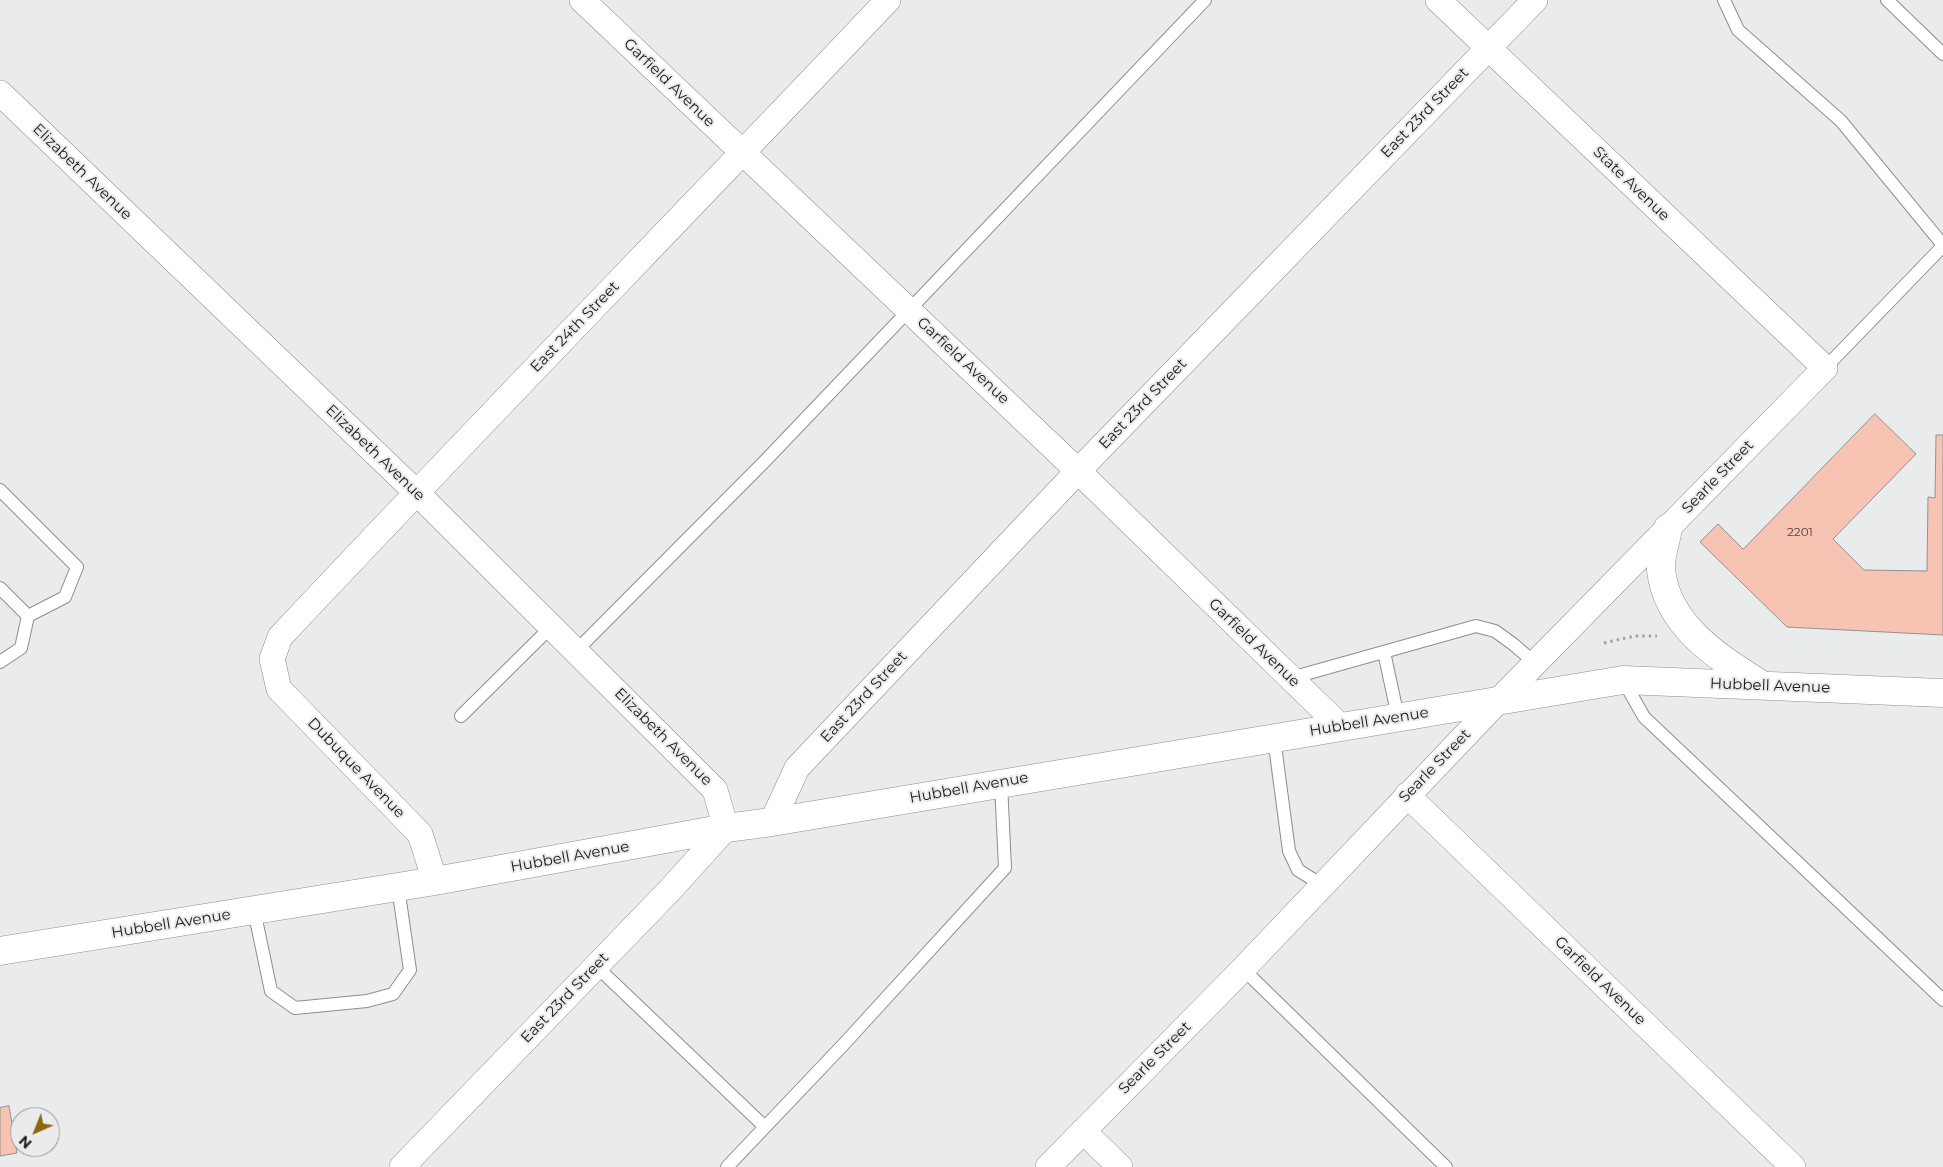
<!DOCTYPE html>
<style>
body{margin:0}
#map{position:relative;width:1943px;height:1167px;overflow:hidden;background:#eaebec;font-family:Montserrat,sans-serif}
canvas{display:block}
.north{position:absolute;left:10px;top:1107px;width:50px;height:50px;box-sizing:border-box;background:#eaebec;border:1px solid #979798;border-radius:50%;rotate:224deg;font-size:14px;font-weight:700;line-height:20px;text-align:center;color:#1a1a1a}
.north::after{content:'';display:block;margin:auto;width:18px;height:22px;background:#8d690b;clip-path:polygon(50% 0,100% 100%,50% 72%,0 100%)}
</style>
<div id="map">
<canvas width="1943" height="1167"></canvas>
<div class="north">N</div>
</div>
<script>
const c = document.querySelector('canvas').getContext('2d');
c.lineJoin = 'round';
function fill(path, color) { c.fillStyle = color; c.fill(path, 'evenodd'); }
function stroke(path, color, width, dash) { c.strokeStyle = color; c.lineWidth = width; c.lineCap = dash ? 'butt' : 'round'; c.setLineDash(dash || []); c.stroke(path); }
function drawText(font, color, halo, rows, align = 'center') {
  c.font = font + ' Montserrat,sans-serif'; c.lineWidth = 4; c.setLineDash([]); c.textBaseline = 'middle'; c.strokeStyle = halo; c.fillStyle = color; for (const [text, x, y, turn = 0] of rows) {
    c.save(); c.translate(x, y); c.rotate((+turn || 0) * Math.PI / 180); c.textAlign = isNaN(turn) ? turn : align; if (halo) c.strokeText(text, 0, 0); c.fillText(text, 0, 0); c.restore();
  }
}
const building = new Path2D(`
 M1875 414 1916 454 1833 539 1864 570 1927 571 1928 497 1935 498 1936 435H1943V635L1787 627 1700 542 1718 524 1743 549Z
 M9 1106 17 1153 0 1156V1108Z`);
const path = new Path2D(`
 M1604 643 1635 636H1657`);
const lane = new Path2D(`
 M1724 0 1738 30 1841 121 1943 245
 M1887 0 1943 54
 M1825 368 1943 246
 M0 490 77 567 65 597 28 616
 M0 588 28 616
 M576 651 765 461 1205 0
 M1384 652 1398 717
 M0 662 21 648 28 616
 M1291 678 1476 626 1495 631 1513 644 1535 663
 M1623 680 1644 717 1943 1000
 M461 716 551 627
 M1274 738 1289 851 1298 870 1322 885
 M254 910 271 991 295 1008 367 1001 393 994 410 970 398 887
 M596 966 765 1127
 M1243 969 1446 1167
 M727 1167 843 1045 1005 868 1001 783`);
const street = new Path2D(`
 M582 0 1078 471 1340 726
 M0 93 416 492 715 790 726 828 669 891 402 1167
 M1407 795 1793 1167
 M772 822 797 768 1078 471 1535 0
 M435 881 420 834 279 689 272 659 280 637C481 423 686 213 888 0
 M1083 1131 1120 1167
 M1048 1167 1243 969 1499 700 1825 368 1438 0`);
const secondary = new Path2D(`
 M1668 528C1666 541 1660 557 1661 570 1667 626 1719 658 1762 685
 M0 951 435 881 726 828 772 822 1623 680 1943 693`);
const numberNames = [
 ["2201",1800,532]
];
const streetNames = [
 ["Garfield Avenue",669,83,44],
 ["East 23rd Street",1425,113,-46],
 ["Elizabeth Avenue",82,172,44],
 ["State Avenue",1631,184,44],
 ["East 24th Street",575,327,-46],
 ["Garfield Avenue",963,361,43],
 ["East 23rd Street",1143,404,-46],
 ["Elizabeth Avenue",375,453,44],
 ["Searle Street",1718,477,-46],
 ["Garfield Avenue",1254,643,44],
 ["Hubbell Avenue",1770,686,2],
 ["East 23rd Street",864,697,-47],
 ["Hubbell Avenue",1369,722,-9],
 ["Elizabeth Avenue",663,737,45],
 ["Searle Street",1435,766,-46],
 ["Dubuque Avenue",356,768,46],
 ["Hubbell Avenue",969,788,-10],
 ["Hubbell Avenue",570,857,-10],
 ["Hubbell Avenue",171,924,-9],
 ["Garfield Avenue",1600,981,44],
 ["East 23rd Street",565,998,-46],
 ["Searle Street",1155,1058,-45]
];
fill(building, '#f7c3b2');
stroke(building, '#939191', 1);
stroke(lane, '#8d8e8f', 14);
stroke(street, '#8d8e8f', 26);
stroke(secondary, '#8d8e8f', 29);
stroke(path, '#a3a3a4', 3, [2.5, 4]);
stroke(lane, '#fff', 12);
stroke(street, '#fff', 25);
stroke(secondary, '#fff', 28);
drawText('12px', '#514440', null, numberNames);
drawText('15px', '#1a1a1a', '#eaebec', streetNames);
</script>
